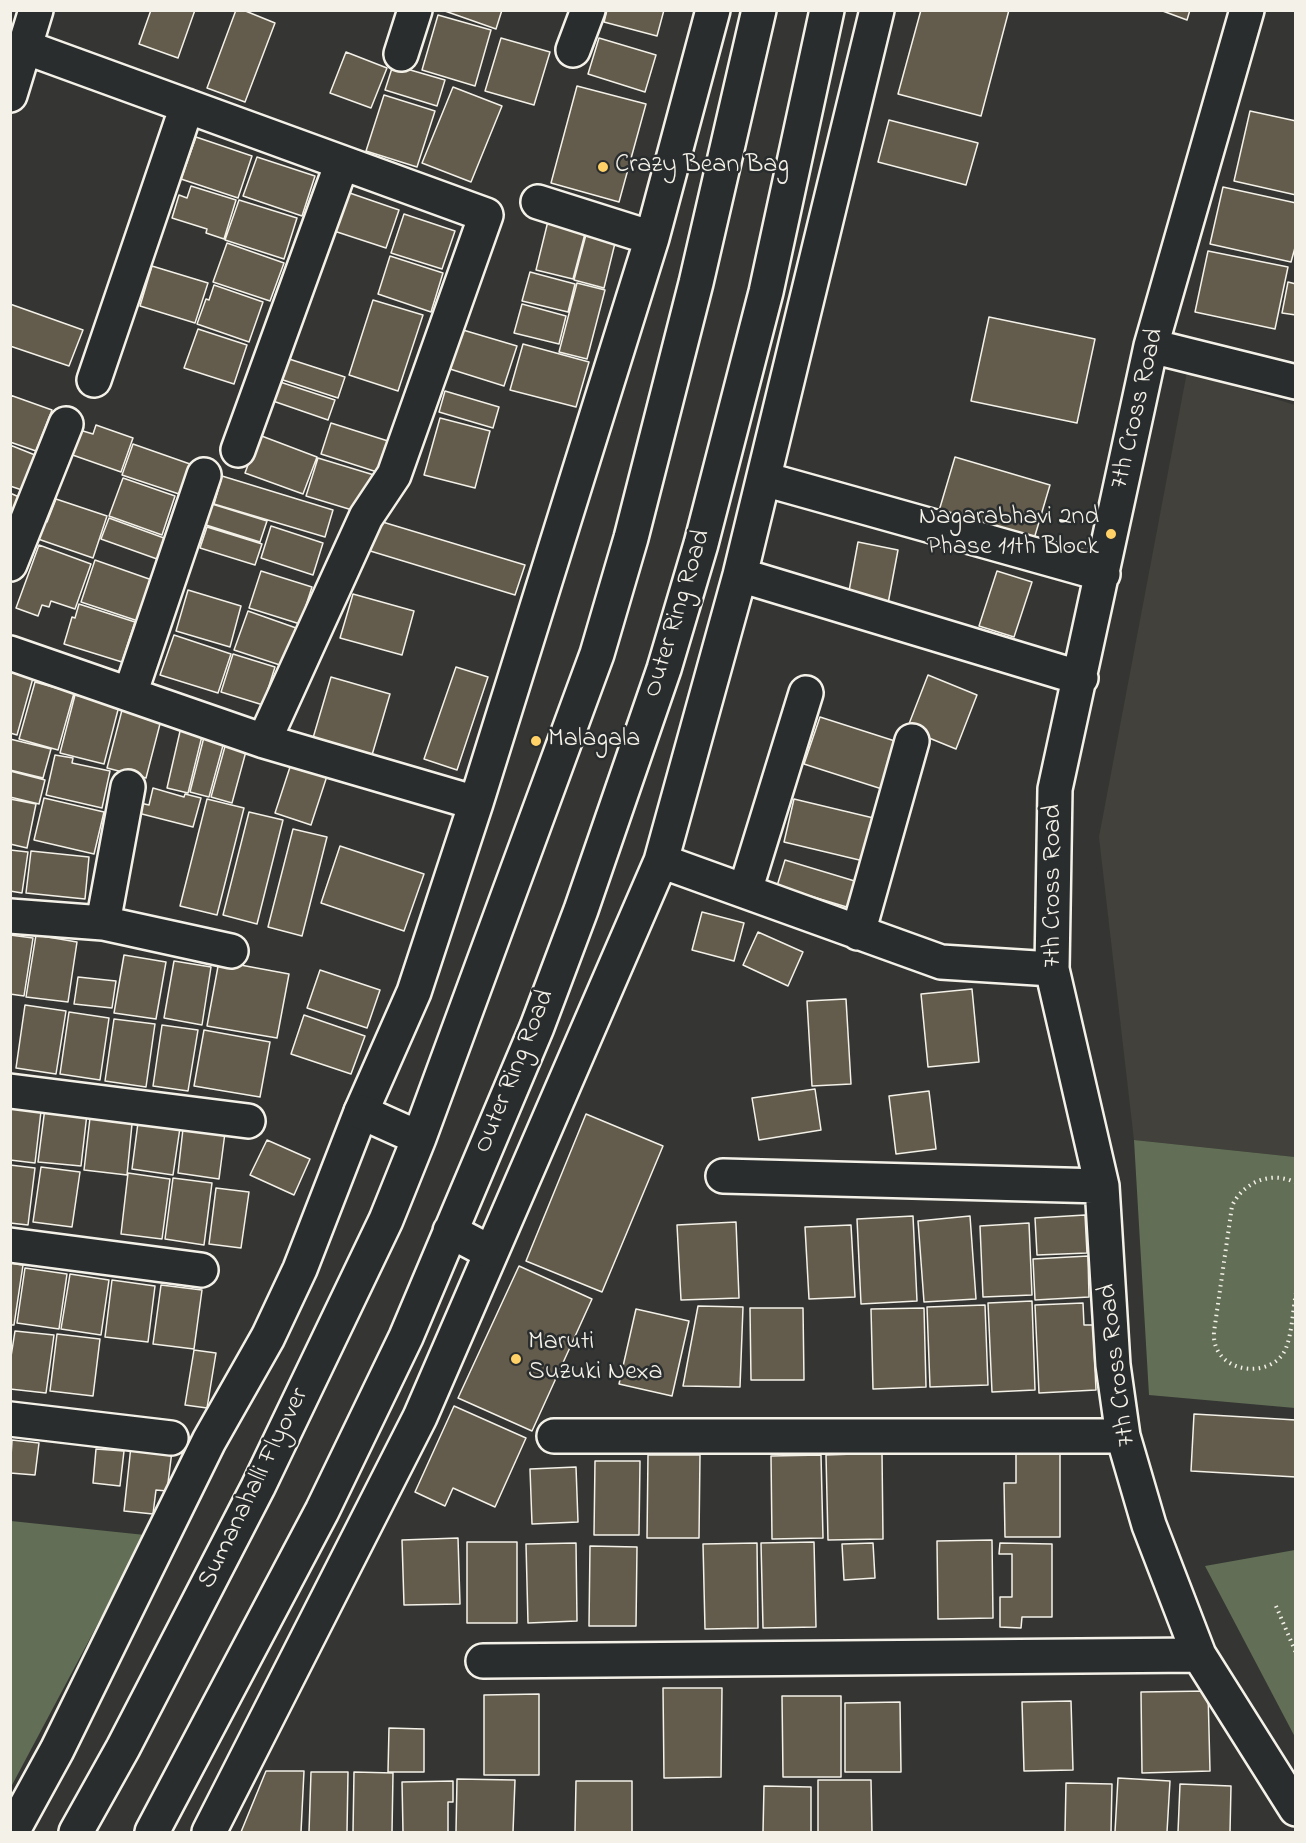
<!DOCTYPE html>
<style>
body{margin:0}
#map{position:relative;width:1306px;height:1843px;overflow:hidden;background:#353634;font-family:"Indie Flower",sans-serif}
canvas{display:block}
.frame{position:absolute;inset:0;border:12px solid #f4f1e8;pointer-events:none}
</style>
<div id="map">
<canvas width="1306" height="1843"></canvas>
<div class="frame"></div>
</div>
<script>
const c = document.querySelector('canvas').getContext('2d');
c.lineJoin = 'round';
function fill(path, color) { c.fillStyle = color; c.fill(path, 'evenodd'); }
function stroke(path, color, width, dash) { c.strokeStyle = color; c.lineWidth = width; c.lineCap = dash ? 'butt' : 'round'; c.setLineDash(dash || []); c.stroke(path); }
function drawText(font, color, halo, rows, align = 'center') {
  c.font = font + ' "Indie Flower",sans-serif'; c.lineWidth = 5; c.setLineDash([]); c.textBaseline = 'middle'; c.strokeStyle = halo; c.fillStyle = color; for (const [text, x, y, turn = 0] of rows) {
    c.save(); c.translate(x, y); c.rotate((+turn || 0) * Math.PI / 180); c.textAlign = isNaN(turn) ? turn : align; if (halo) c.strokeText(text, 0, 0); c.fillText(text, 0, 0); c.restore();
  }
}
const built = new Path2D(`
 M1187 372 1295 405V1157L1134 1140 1099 837Z`);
const green = new Path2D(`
 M1134 1140 1295 1157V1408L1149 1395Z
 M11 1521 145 1535 11 1787Z
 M1295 1550H1296L1295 1737 1205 1566Z`);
const building = new Path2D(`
 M151 10H195L178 58 139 44Z
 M236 10H243L275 23 245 102 207 88Z
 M442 10H502L496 29Z
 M607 10H664L657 36 604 22Z
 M921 10H1009L981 116 898 94Z
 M1160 10H1190L1187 20Z
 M438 15 491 30 475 86 422 70Z
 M501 38 550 52 534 105 485 91Z
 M599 38 656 55 645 92 588 74Z
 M346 52 387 68 371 108 330 93Z
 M393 65 445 80 437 106 385 90Z
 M577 86 646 104 619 202 551 183Z
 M453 87 502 106 471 182 422 163Z
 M384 95 435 111 417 167 366 151Z
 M1250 111 1296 121V195L1234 181Z
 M889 120 978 143 966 185 878 162Z
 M196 137 252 156 238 198 181 179Z
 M257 157 315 176 302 216 243 196Z
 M191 186 236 200 224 239 206 233 207 229 172 218 179 195 187 198Z
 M1223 187 1296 203V244L1291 262 1210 244Z
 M344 191 399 210 386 248 331 230Z
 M239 200 297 218 284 259 225 240Z
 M404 214 455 231 442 269 391 253Z
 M549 217 587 226 573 279 536 270Z
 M588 227 617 235 604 288 574 280Z
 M227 243 284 263 270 301 213 282Z
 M1208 251 1288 267 1275 329 1195 312Z
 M390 256 443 273 431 312 378 294Z
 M152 266 208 283 195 323 140 306Z
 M530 272 575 284 568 312 522 301Z
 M1288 282 1296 284V315L1282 313Z
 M577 283 605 290 587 359 559 352Z
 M214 285 263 302 249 342 197 324 206 299 209 300Z
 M373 300 423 315 398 391 349 375Z
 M10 304 83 330 69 366 10 346Z
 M522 304 566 316 559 344 514 333Z
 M989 317 1095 339 1077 423 971 401Z
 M198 329 247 345 234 384 184 368Z
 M463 330 517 346 504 386 450 369Z
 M523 344 589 362 576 407 510 390Z
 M286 358 345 377 338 398 280 379Z
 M277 381 335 400 328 420 270 400Z
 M445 391 499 407 493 428 439 412Z
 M10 395 52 410 36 451 10 442Z
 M440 418 490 431 475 488 424 475Z
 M331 423 388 441 377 472 321 454Z
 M96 425 133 438 121 472 64 452 73 428 93 434Z
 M259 435 317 457 303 494 245 473Z
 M133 444 190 464 179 494 122 475Z
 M10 445 35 455 22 490 10 486Z
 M955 457 1050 485 1031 549 936 521Z
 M318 458 374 475 362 513 306 496Z
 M222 476 333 510 325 537 214 504Z
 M123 478 175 496 162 535 109 516Z
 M10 493 19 497 10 518Z
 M56 499 107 516 93 558 38 539 44 521 47 522Z
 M212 504 267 521 260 542 206 525Z
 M109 518 164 538 157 559 101 539Z
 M376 520 525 565 515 595 367 550Z
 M271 526 323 543 313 575 261 558Z
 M207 527 262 544 255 565 200 548Z
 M858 542 898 550 887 609 847 602Z
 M39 545 91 564 75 609 51 601 49 607 42 605 38 616 16 608Z
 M95 560 152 580 138 621 81 602Z
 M261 571 312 587 300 624 249 608Z
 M997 571 1032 582 1014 637 979 626Z
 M188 590 241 606 230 647 176 631Z
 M353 594 414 611 402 655 340 638Z
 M79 604 135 622 122 662 64 644 72 617 75 618Z
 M248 611 299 629 286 667 234 650Z
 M174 635 231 654 218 693 160 675Z
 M233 654 275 667 263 705 221 692Z
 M456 667 488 677 457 770 424 759Z
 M10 671 33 678 17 735 10 733Z
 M928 675 977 695 956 749 907 729Z
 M331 677 390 694 372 755 313 738Z
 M35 682 74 693 58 750 19 739Z
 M75 695 119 706 104 764 60 753Z
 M122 710 161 720 146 778 107 768Z
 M820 717 898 742 882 789 804 764Z
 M181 727 203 732 188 793 167 788Z
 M205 733 225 738 209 797 190 792Z
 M10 739 51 749 43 778 10 770Z
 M227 739 248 744 232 803 211 797Z
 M55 755 73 758 72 763 110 771 102 808 46 795Z
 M291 764 327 776 311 825 275 813Z
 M10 771 45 780 39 804 10 797Z
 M153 788 184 797 185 794 201 798 193 827 138 813 140 803 149 805Z
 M44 798 104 812 94 854 34 840Z
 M10 799 36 804 27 848 10 844Z
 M207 799 244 808 217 915 180 906Z
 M794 799 886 821 876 864 784 842Z
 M249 812 283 820 257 924 223 915Z
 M293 829 327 837 302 936 268 927Z
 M340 846 424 874 404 931 321 903Z
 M10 850 28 852 22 893 10 891Z
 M31 851 89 857 85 899 26 893Z
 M785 860 858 882 850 908 777 886Z
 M702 912 744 923 734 961 692 950Z
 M758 932 803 952 788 986 743 965Z
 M10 935 33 938 24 996 10 994Z
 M36 935 77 942 68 1002 26 997Z
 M124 955 166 962 156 1019 114 1013Z
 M174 961 211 967 202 1025 164 1018Z
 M219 961 289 974 277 1038 207 1026Z
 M320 970 380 990 367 1028 307 1008Z
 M78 977 116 981 112 1008 74 1004Z
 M972 989 979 1062 928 1067 921 994Z
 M846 999 851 1084 812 1086 807 1001Z
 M25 1005 66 1011 56 1074 16 1068Z
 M69 1012 109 1018 100 1080 60 1074Z
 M304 1015 365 1036 351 1074 291 1054Z
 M114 1019 155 1024 146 1087 105 1081Z
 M162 1025 198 1030 188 1091 153 1086Z
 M204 1030 270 1042 260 1097 194 1086Z
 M815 1089 821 1130 759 1140 752 1098Z
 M929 1091 936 1149 896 1154 889 1096Z
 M10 1100 42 1103 35 1163 10 1160Z
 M46 1100 88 1105 81 1166 38 1162Z
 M91 1109 133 1114 127 1175 84 1170Z
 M586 1114 663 1146 602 1292 526 1261Z
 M139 1115 181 1121 173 1175 132 1169Z
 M184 1120 226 1125 219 1179 178 1173Z
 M267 1140 310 1159 294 1195 250 1175Z
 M10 1165 35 1168 28 1225 10 1223Z
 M41 1167 80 1172 72 1227 33 1222Z
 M128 1173 170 1179 162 1239 121 1234Z
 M173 1178 212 1183 204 1245 165 1239Z
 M216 1188 249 1192 241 1248 209 1244Z
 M1085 1215 1087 1253 1037 1255 1035 1218Z
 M913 1216 917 1301 861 1304 857 1219Z
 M970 1216 976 1299 924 1302 918 1221Z
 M736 1222 739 1298 681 1300 677 1225Z
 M1029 1223 1032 1295 983 1297 980 1226Z
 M851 1225 855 1297 809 1299 805 1227Z
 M1088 1256 1089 1297 1035 1300 1033 1259Z
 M10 1263 23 1265 14 1325H10Z
 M519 1266 592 1299 532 1431 458 1398Z
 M25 1268 67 1274 59 1329 17 1323Z
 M70 1274 109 1280 101 1335 61 1329Z
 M112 1280 155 1286 148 1342 105 1337Z
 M161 1285 202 1290 194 1349 153 1344Z
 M1032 1301 1035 1390 992 1392 988 1303Z
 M1083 1303 1084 1325H1093L1096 1390 1039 1393 1035 1305Z
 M985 1305 988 1385 930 1387 927 1307Z
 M698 1306 743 1307 740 1387 683 1386Z
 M750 1308H803L804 1380H751Z
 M924 1308 926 1387 873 1389 871 1309Z
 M636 1309 689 1321 672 1396 619 1384Z
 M15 1331 54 1335 46 1393 10 1389V1363Z
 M57 1334 100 1339 93 1396 50 1391Z
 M194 1350 216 1353 207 1408 185 1405Z
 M454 1406 526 1438 495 1507 453 1488 445 1506 415 1492Z
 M1194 1414 1296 1420V1477L1191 1471Z
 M12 1440 39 1443 35 1475 10 1473Z
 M131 1446 172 1451 167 1491 156 1490 153 1514 124 1511Z
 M96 1449 124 1451 120 1486 93 1483Z
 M1060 1450V1537H1005L1004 1483H1016V1451Z
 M882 1453 883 1539 828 1540 826 1455Z
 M648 1455H700L699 1538H647Z
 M821 1455 823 1538 772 1539 771 1456Z
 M595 1461H640L639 1535H594Z
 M576 1467 578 1522 532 1524 530 1469Z
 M458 1538 460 1604 404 1605 402 1540Z
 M992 1540 993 1618 938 1619 937 1541Z
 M467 1542H517V1623H467Z
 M814 1542 816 1627 763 1628 761 1543Z
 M576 1543 577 1621 528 1623 526 1544Z
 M757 1543 758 1628 705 1629 703 1544Z
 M873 1543 875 1578 844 1580 842 1544Z
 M1000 1543 1052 1544V1617H1022L1021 1628 1000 1627V1597H1012V1554H999Z
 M590 1546 637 1547 636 1626H589Z
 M663 1688H722L721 1777 664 1778Z
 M1208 1691 1210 1771 1142 1773 1141 1692Z
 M539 1694V1775H484V1695Z
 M782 1696H841V1777H783Z
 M1071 1701 1073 1770 1024 1771 1022 1702Z
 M900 1702 901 1772H845V1703Z
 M389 1728 424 1729V1772H388Z
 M266 1771H304L301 1832H241Z
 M311 1772H348L347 1832H309Z
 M354 1772 393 1773 392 1832H353Z
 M1118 1778 1170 1781 1167 1832H1115Z
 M457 1779 515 1780 513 1832H456Z
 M818 1780H871L872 1832H818Z
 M453 1781V1802H448V1832H403L402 1782Z
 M576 1781H632V1832H575Z
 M1066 1783 1112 1784 1111 1832H1065Z
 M1180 1784 1231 1786 1230 1832H1178Z
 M764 1786 811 1787V1832H763Z`);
const path = new Path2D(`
 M1296 1183C1272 1170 1243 1182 1232 1206L1214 1332C1211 1374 1273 1381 1286 1348 1292 1333 1293 1309 1296 1293
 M1276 1606 1296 1653`);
const minor = new Path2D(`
 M1247 10 1151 346 1055 789 1052 969 1102 1186 1113 1365 1123 1436 1149 1525 1199 1655 1296 1809
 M25 47 486 215 394 475 366 517 264 741 476 803
 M573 50 588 10
 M401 54 415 10
 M10 95 36 10
 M538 202 652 238
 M1151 346 1296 382
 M94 380 187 106
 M238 450 342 163
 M764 479 1103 574
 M10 564 66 424
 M740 575 1081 678
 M10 653 264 741
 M130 694 204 475
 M661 861 941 962 1052 969
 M745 891 806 693
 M10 916 103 923 231 951
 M103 923 128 787
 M858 933 912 741
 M10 1091 248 1121
 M723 1176 1102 1186
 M10 1245 201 1270
 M10 1419 171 1438
 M554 1436H1123
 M483 1661 1199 1655
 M12 1832 57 1750 209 1441 268 1337 300 1269 361 1112 414 992 476 803 652 238 713 10
 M209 1832 420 1417 661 861 740 575 877 10`);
const highway = new Path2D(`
 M361 1112 419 1138
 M450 1231 490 1252
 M76 1832 123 1748 258 1487 386 1220 419 1138 597 654 631 538 696 283 759 10
 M152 1832 322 1511 406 1337 537 1027 581 910 664 669 701 544 766 292 827 10`);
const markers = [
 [603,167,6,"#ffd166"],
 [1111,534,6,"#ffd166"],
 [536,741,6,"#ffd166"],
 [516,1359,6,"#ffd166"]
];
const poiNames = [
 ["Crazy Bean Bag",615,167],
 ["Nagarabhavi 2nd",1099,519,"right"],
 ["Phase 11th Block",1099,549,"right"],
 ["Malagala",548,741],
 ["Maruti",528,1344],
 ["Suzuki Nexa",528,1374]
];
const streetNames = [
 ["7th Cross Road",1139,409,-77],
 ["Outer Ring Road",679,614,-73],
 ["7th Cross Road",1055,886,-90],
 ["Outer Ring Road",516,1072,-68],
 ["7th Cross Road",1119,1365,-97],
 ["Sumanahalli Flyover",255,1489,-64]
];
fill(built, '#43413b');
fill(green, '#626f56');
fill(building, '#635c4c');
stroke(building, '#f4f1e8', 1.5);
stroke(minor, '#f4f1e8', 38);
stroke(highway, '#f4f1e8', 38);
stroke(path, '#f4f1e8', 4, [1.5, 4.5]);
stroke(minor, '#2a2d2e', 33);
stroke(highway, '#2a2d2e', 33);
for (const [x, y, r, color] of markers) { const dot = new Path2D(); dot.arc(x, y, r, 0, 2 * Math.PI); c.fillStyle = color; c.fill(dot); stroke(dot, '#2a2d2e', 2); }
drawText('26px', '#f4f1e8', '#2a2d2e', poiNames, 'left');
drawText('26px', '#f4f1e8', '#2a2d2e', streetNames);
</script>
